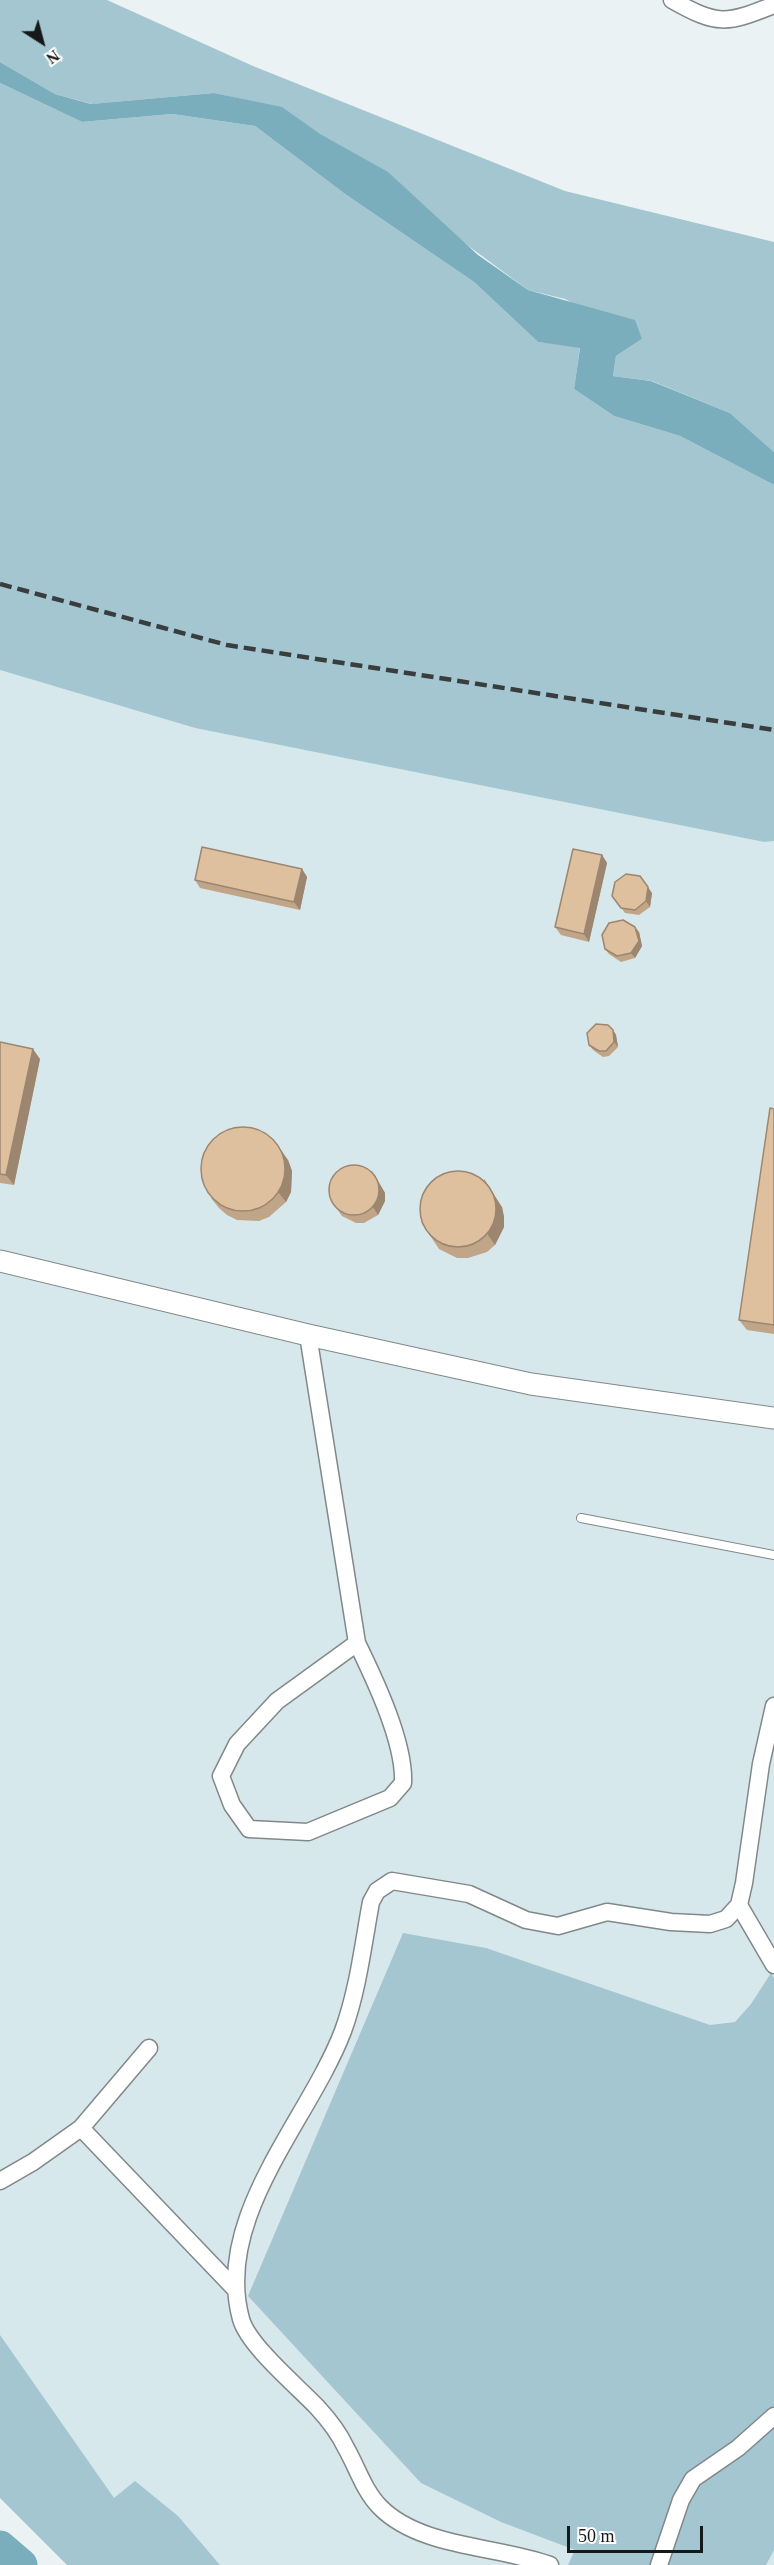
<!DOCTYPE html>
<style>
body{margin:0}
#map{position:relative;width:774px;height:2565px;overflow:hidden;background:#ebf2f4;font-family:Georgia,serif}
canvas{display:block}
.north{position:absolute;left:12px;top:12px;width:60px;height:60px;-webkit-text-stroke:4px #fff;paint-order:stroke;rotate:144deg;font-size:16px;font-weight:700;line-height:24px;text-align:center;color:#16191a}
.north::after{content:'';display:block;margin:auto;width:21px;height:27px;background:#16191a;clip-path:polygon(50% 0,100% 100%,50% 72%,0 100%)}
.scale{position:absolute;left:567px;top:2526px;width:136px;height:27px;box-sizing:border-box;border:3px solid #16191a;border-top:0;padding-left:8px;font-size:18px;line-height:21px;white-space:nowrap;color:#16191a;-webkit-text-stroke:4px #fff;paint-order:stroke}
</style>
<div id="map">
<canvas width="774" height="2565"></canvas>
<div class="north">N</div>
<div class="scale">50 m</div>
</div>
<script>
const c = document.querySelector('canvas').getContext('2d');
c.lineJoin = 'round';
function fill(path, color) { c.fillStyle = color; c.fill(path, 'evenodd'); }
function stroke(path, color, width, dash) { c.strokeStyle = color; c.lineWidth = width; c.lineCap = dash ? 'butt' : 'round'; c.setLineDash(dash || []); c.stroke(path); }
const built = new Path2D(`
 M0 670 195 728 764 842 774 841V2565H83L0 2456Z`);
const green = new Path2D(`
 M0 0H107L253 66 565 191 774 242V452L730 413 652 381 613 376 616 356 642 339 565 299 528 290 282 108 214 93 92 104 55 94 0 62Z
 M0 83 82 122 172 114 255 126 345 194 474 282 538 342 580 347 574 389 614 416 680 436 774 485V841L764 842 195 728 0 670Z
 M403 1933 486 1948 710 2025 735 2022 751 2004 771 1973 774 1978V2550L766 2565H568L575 2550 501 2522 421 2483 248 2296Z
 M0 2335 114 2498 135 2481 178 2516 220 2565H67L0 2498Z`);
const water = new Path2D(`
 M0 62 55 94 91 104 214 93 282 107 320 134 388 172 478 255 528 290 635 320 642 339 616 356 613 376 651 381 730 413 774 452V485L680 436 614 416 574 389 580 348 538 342 474 282 345 194 255 126 172 114 82 122 0 83Z`);
const river = new Path2D(`
 M0 2547 21 2565`);
const service = new Path2D(`
 M581 1518 774 1555`);
const minor = new Path2D(`
 M672 0C718 26 726 24 774 5
 M308 1335 357 1643C375 1680 405 1743 403 1783L390 1798 308 1832 249 1829 232 1805 221 1776 237 1744 277 1701 357 1643
 M739 1905 774 1965
 M81 2128 149 2048
 M0 2181 33 2162 81 2128 236 2290
 M550 2565C499 2546 420 2548 380 2507 364 2491 357 2467 346 2448 339 2433 329 2420 317 2407 297 2386 248 2345 241 2319 213 2217 309 2120 343 2031 358 1990 363 1945 371 1902L377 1891 392 1881 469 1894 526 1920 558 1926 607 1912 671 1922 710 1924 726 1919 739 1905 744 1883 761 1764 774 1706
 M659 2565 681 2500 693 2479 738 2448 774 2416`);
const tertiary = new Path2D(`
 M0 1261 308 1335 531 1384 774 1418`);
const rail = new Path2D(`
 M0 584 227 645 774 730`);
const wall = new Path2D(`
 M602 855 607 863 589 942 561 935 555 927Z
 M302 869 307 877 300 910 200 888 195 880Z
 M652 893 650 907 639 915 625 913 612 896Z
 M639 932 642 946 635 958 621 962 609 954 605 949Z
 M613 1030 616 1035 618 1047 609 1056 603 1057 593 1050 589 1045Z
 M0 1042 40 1059 14 1185 0 1183Z
 M774 1109V1334L747 1330 739 1320Z
 M288 1160 292 1171 291 1192 286 1202 269 1217 259 1221 237 1220 227 1215 219 1208 211 1198Z
 M377 1179 385 1193V1201L378 1215 364 1223H356L342 1216 332 1202Z
 M502 1207 504 1217V1227L495 1245 487 1252 468 1258H457L439 1249 421 1222Z`);
const shadedWall = new Path2D(`
 M602 855 607 863 589 942 584 934Z
 M302 869 307 877 300 910 294 902Z
 M648 887 652 893 650 907 646 901Z
 M635 927 639 932 642 946 635 958 631 953Z
 M613 1030 616 1035 618 1047 614 1042Z
 M33 1049 40 1059 14 1185 6 1175Z
 M281 1150 288 1160 292 1171 291 1192 286 1202 278 1192Z
 M372 1171 385 1193V1201L378 1215 373 1207Z
 M484 1179 502 1207 504 1217V1227L495 1245 488 1235Z`);
const building = new Path2D(`
 M202 847 302 869 294 902 195 880Z
 M573 849 602 855 584 934 555 927Z
 M626 874 640 876 648 887 646 901 635 910 621 908 612 896 615 882Z
 M623 920 635 927 639 941 631 953 617 956 605 949 602 935 609 923Z
 M596 1024 608 1025 613 1030 614 1042 606 1051H599L589 1045 587 1033Z
 M0 1042 33 1049 6 1175 0 1174Z
 M770 1108 774 1109V1325L739 1320Z
 M201 1169a42 42 0 1 1 84 0a42 42 0 1 1-84 0Z
 M329 1190a25 25 0 1 1 50 0a25 25 0 1 1-50 0Z
 M420 1209a38 38 0 1 1 76 0a38 38 0 1 1-76 0Z`);
fill(built, '#d7e8ec');
fill(green, '#a3c6d0');
fill(water, '#7baebd');
stroke(river, '#7baebd', 33);
stroke(service, '#81888a', 10);
stroke(minor, '#81888a', 19);
stroke(tertiary, '#81888a', 23);
stroke(service, '#fff', 8);
stroke(minor, '#fff', 16);
stroke(tertiary, '#fff', 21);
stroke(rail, '#393d3e', 4.5, [12, 6]);
fill(wall, '#c0a588');
fill(shadedWall, '#9c866f');
fill(building, '#dfc09e');
stroke(building, '#9c866f', 1.5);
</script>
